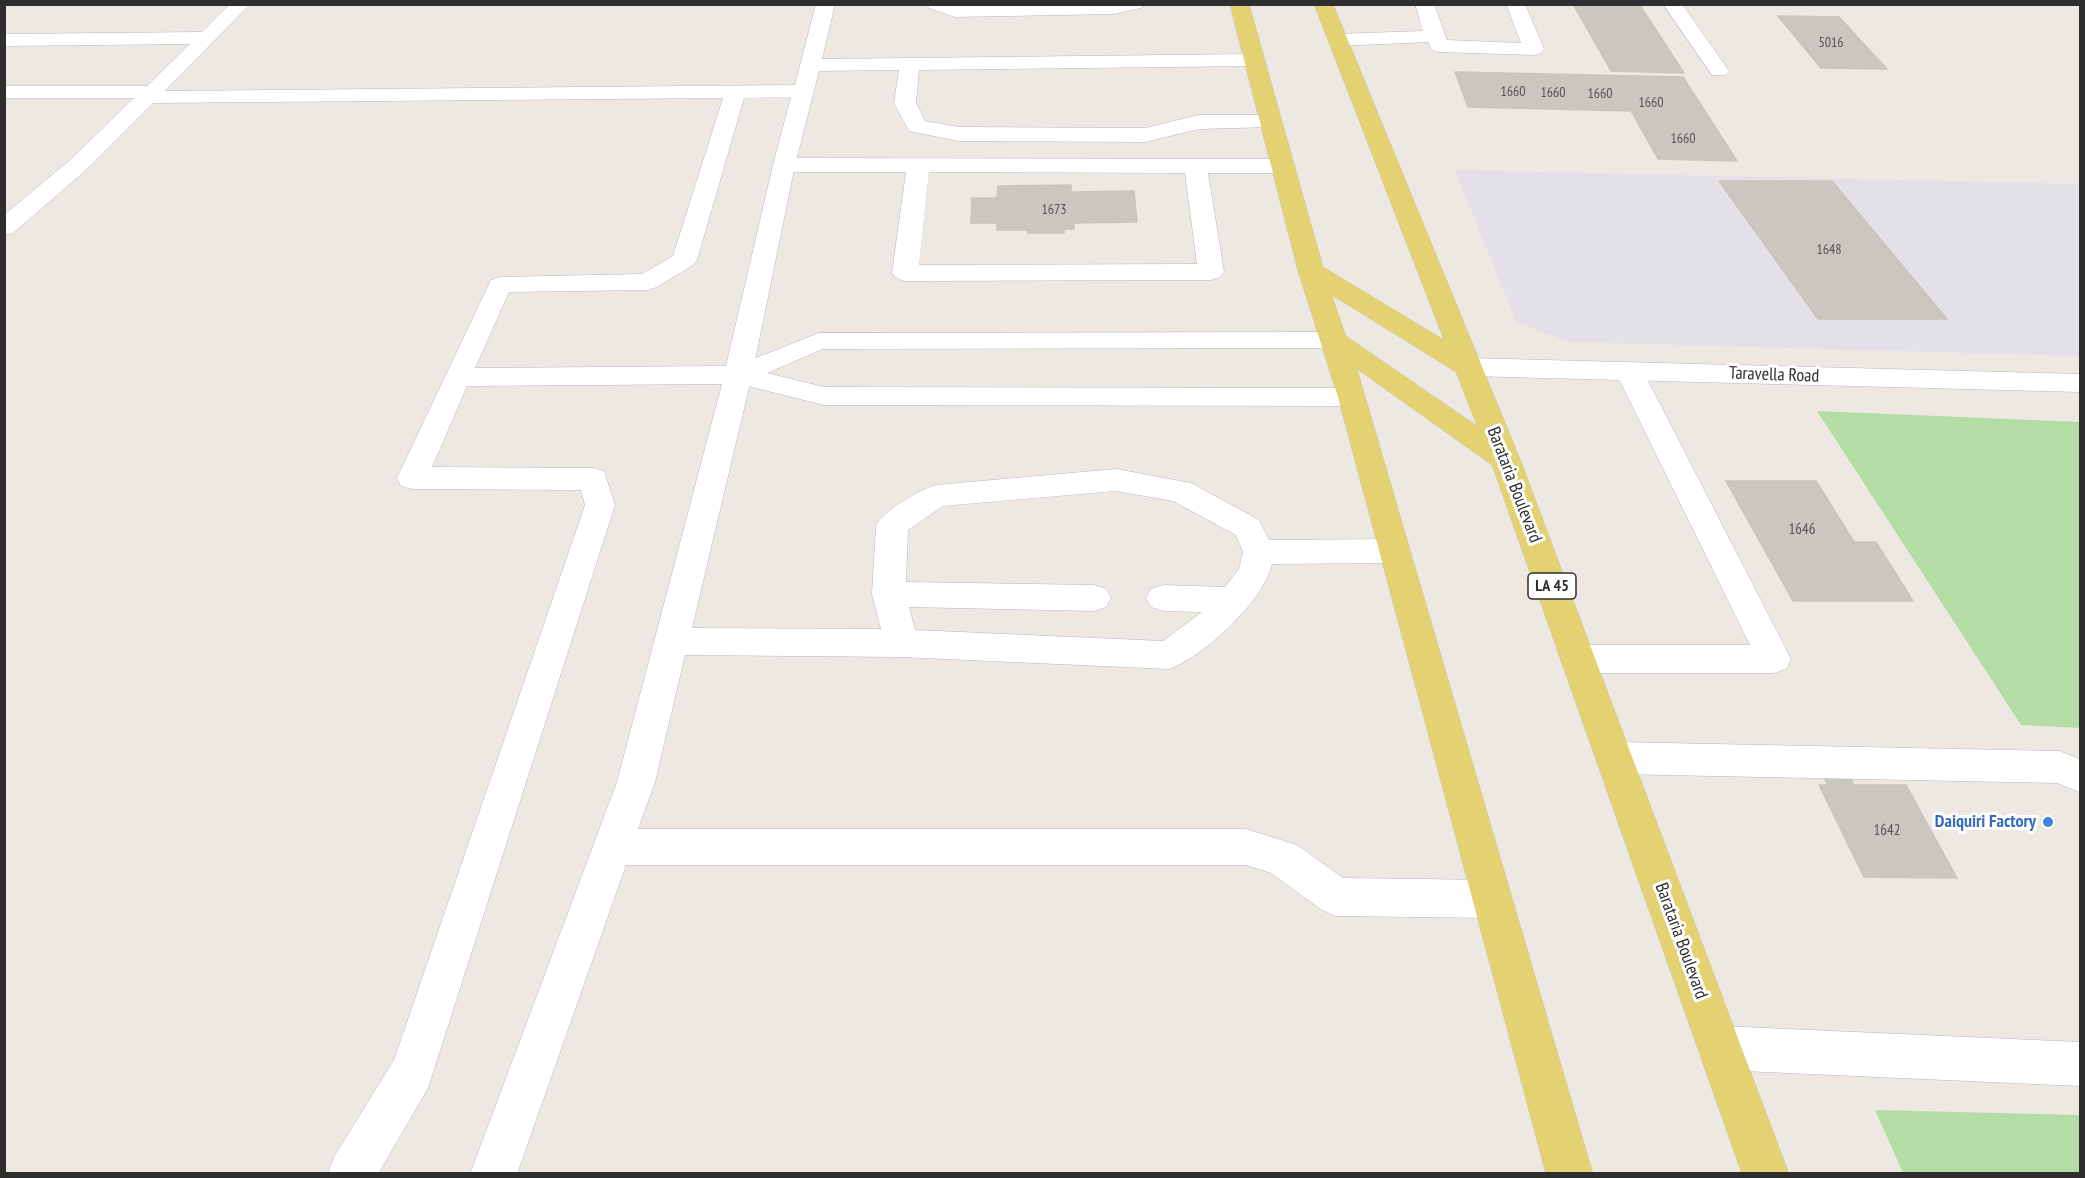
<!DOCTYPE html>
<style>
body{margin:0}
#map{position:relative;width:2085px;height:1178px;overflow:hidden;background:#ede9e2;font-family:"PT Sans Narrow",sans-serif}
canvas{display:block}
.frame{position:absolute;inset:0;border:6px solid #2e2e2e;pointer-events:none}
</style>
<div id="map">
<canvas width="2085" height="1178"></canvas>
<div class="frame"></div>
</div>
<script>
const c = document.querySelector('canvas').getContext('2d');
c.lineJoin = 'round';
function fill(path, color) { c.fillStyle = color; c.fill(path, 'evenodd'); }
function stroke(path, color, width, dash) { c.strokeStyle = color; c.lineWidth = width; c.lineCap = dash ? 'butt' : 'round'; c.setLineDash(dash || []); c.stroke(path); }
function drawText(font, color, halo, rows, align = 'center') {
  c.font = font + ' "PT Sans Narrow",sans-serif'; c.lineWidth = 6; c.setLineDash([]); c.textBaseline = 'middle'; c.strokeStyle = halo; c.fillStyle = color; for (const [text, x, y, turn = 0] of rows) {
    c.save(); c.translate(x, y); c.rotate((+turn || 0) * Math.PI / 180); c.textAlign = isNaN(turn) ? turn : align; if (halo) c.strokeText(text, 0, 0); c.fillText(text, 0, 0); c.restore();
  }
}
const industrial = new Path2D(`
 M1455 170 2080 184V356L1569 342 1516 322Z`);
const green = new Path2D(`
 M1817 411 2080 422V728L2021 725Z
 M1875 1110 2080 1115V1173H1903Z`);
const building = new Path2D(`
 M1573 4H1639L1684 73 1611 71Z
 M1778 16 1839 17 1887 69 1821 68Z
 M1455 72 1683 77 1737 161 1658 159 1631 111 1468 107Z
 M1719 181H1832L1947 319H1818Z
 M1071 185V192L1134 191 1137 222 1074 223V229H1064V233H1028V230H997V223H971L972 198H997L998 186Z
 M1726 481H1816L1854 542H1876L1913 601H1793Z
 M1819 769H1846L1854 785H1906L1957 878 1864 877 1819 785H1828Z`);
const service = new Path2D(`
 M230 4H250L165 91 795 85 816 4H835L822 59 1254 54 1261 56 1264 60 1261 64 1254 66 919 70 916 103 925 121 958 127 1145 128 1199 115H1271L1279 116 1282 121 1279 126 1271 127 1199 129 1145 142 958 141 909 131 894 103 899 70 819 71 795 165 752 375 692 628 881 629 872 594 876 525C885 510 919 490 936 485L1116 469 1191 483 1259 520 1269 540 1395 539 1406 543 1411 551 1406 559 1395 563 1272 564C1264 600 1204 657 1169 669L901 657 685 655 655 782 638 829H1246L1297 845 1343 878 1493 880 1507 886 1513 899 1507 912 1493 918 1336 916 1322 910 1271 873 1246 865H626L517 1174H470L617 782 722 384 467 386 432 467 593 468 604 471 615 505 428 1088 378 1174H328L334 1157 394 1060 585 505 581 490 412 489 401 486 397 478 491 280 500 277 642 274 673 256 723 98 153 103 86 170 13 233 4 235V215L70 160 134 98H4V86H147L190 44 4 46V34L202 32ZM791 97 773 165 726 366 475 368 509 292 648 290 657 287 693 265 697 260 744 98ZM1116 491 1173 501 1236 535 1243 552 1239 569 1225 587 1163 585 1151 589 1146 598 1151 607 1163 611 1202 612 1163 641 915 630 909 607 1094 611 1106 607 1111 598 1106 589 1094 585 906 582 908 530 943 506Z
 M927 4 957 5 1143 4 1141 8 1114 14 955 17 929 8Z
 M1415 4H1434L1447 40 1521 43 1506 4H1525L1544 49 1541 53 1534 55 1439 52 1432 50 1428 42 1338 46 1331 44 1328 40 1331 36 1338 34 1423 31Z
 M1663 4H1682L1729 71 1726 75H1712Z
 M1629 362 1639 365 1643 371 1791 659 1786 669 1774 673H1578L1566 669 1561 659 1566 649 1578 645H1750L1615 371 1619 365Z
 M1615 742 2059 751 2080 759V792L2057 783 1615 774 1602 769 1596 758 1602 747Z
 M1720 1026 2080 1042V1086L1720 1070 1704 1064 1698 1048 1704 1032Z`);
const minor = new Path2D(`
 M784 158 1282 159 1290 161 1293 166 1290 171 1282 173H1208L1224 272 1220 277 1211 280 905 281 896 278 892 273 906 172H784L776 170 773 165 776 160ZM929 172 1185 173 1197 264 919 265Z
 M1333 332 1343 334 1346 340 1343 346 1333 348 823 349 767 373 824 387 1352 388 1362 390 1366 397 1362 404 1352 406 824 405 728 381 724 375 728 369 819 333Z
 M1468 358 2080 374V392L1468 376 1458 373 1454 367 1458 361Z`);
const primary = new Path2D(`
 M1230 4H1249L1323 267 1444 340 1314 4H1333L1520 459 1789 1174H1742L1492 465 1357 369 1593 1174H1546L1338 397 1298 271ZM1332 295 1456 372 1477 426 1346 336Z`);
const markers = [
 [2048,822,6,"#3f7fe0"]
];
const farNumbernames = [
 ["5016",1831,43],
 ["1660",1513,92],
 ["1660",1553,93],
 ["1660",1600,94],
 ["1660",1651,103],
 ["1660",1683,139],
 ["1673",1054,210],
 ["1648",1829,250]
];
const numberNames = [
 ["1646",1802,530],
 ["1642",1887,831]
];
const shields = [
 [1552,586,48]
];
const shieldNames = [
 ["LA 45",1552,586]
];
const streetNames = [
 ["Taravella Road",1774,375,2],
 ["Barataria Boulevard",1514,485,69],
 ["Barataria Boulevard",1681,941,70]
];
const shopNames = [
 ["Daiquiri Factory",2036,822]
];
fill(industrial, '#e3e1e7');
fill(green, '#b4dda5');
fill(building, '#cac7c0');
stroke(building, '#c9c5bb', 1.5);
stroke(service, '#b5b7c0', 1);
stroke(minor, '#b5b7c0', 1);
stroke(primary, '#c9c9c9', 1);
fill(service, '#fff');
fill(minor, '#fff');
fill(primary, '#e3d172');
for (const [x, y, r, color] of markers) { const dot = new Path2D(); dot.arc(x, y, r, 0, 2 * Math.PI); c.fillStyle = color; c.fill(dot); stroke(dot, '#fff', 2); }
drawText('14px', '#555452', null, farNumbernames);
drawText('15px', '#555452', null, numberNames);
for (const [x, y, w] of shields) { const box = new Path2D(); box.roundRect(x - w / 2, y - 13, w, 26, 4.5); c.fillStyle = '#fff'; c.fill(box); stroke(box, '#2e2e2e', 1.5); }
drawText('bold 16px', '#2e2e2e', null, shieldNames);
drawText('18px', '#2e2e2e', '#fff', streetNames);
drawText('bold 18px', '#366cbe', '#fff', shopNames, 'right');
</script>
